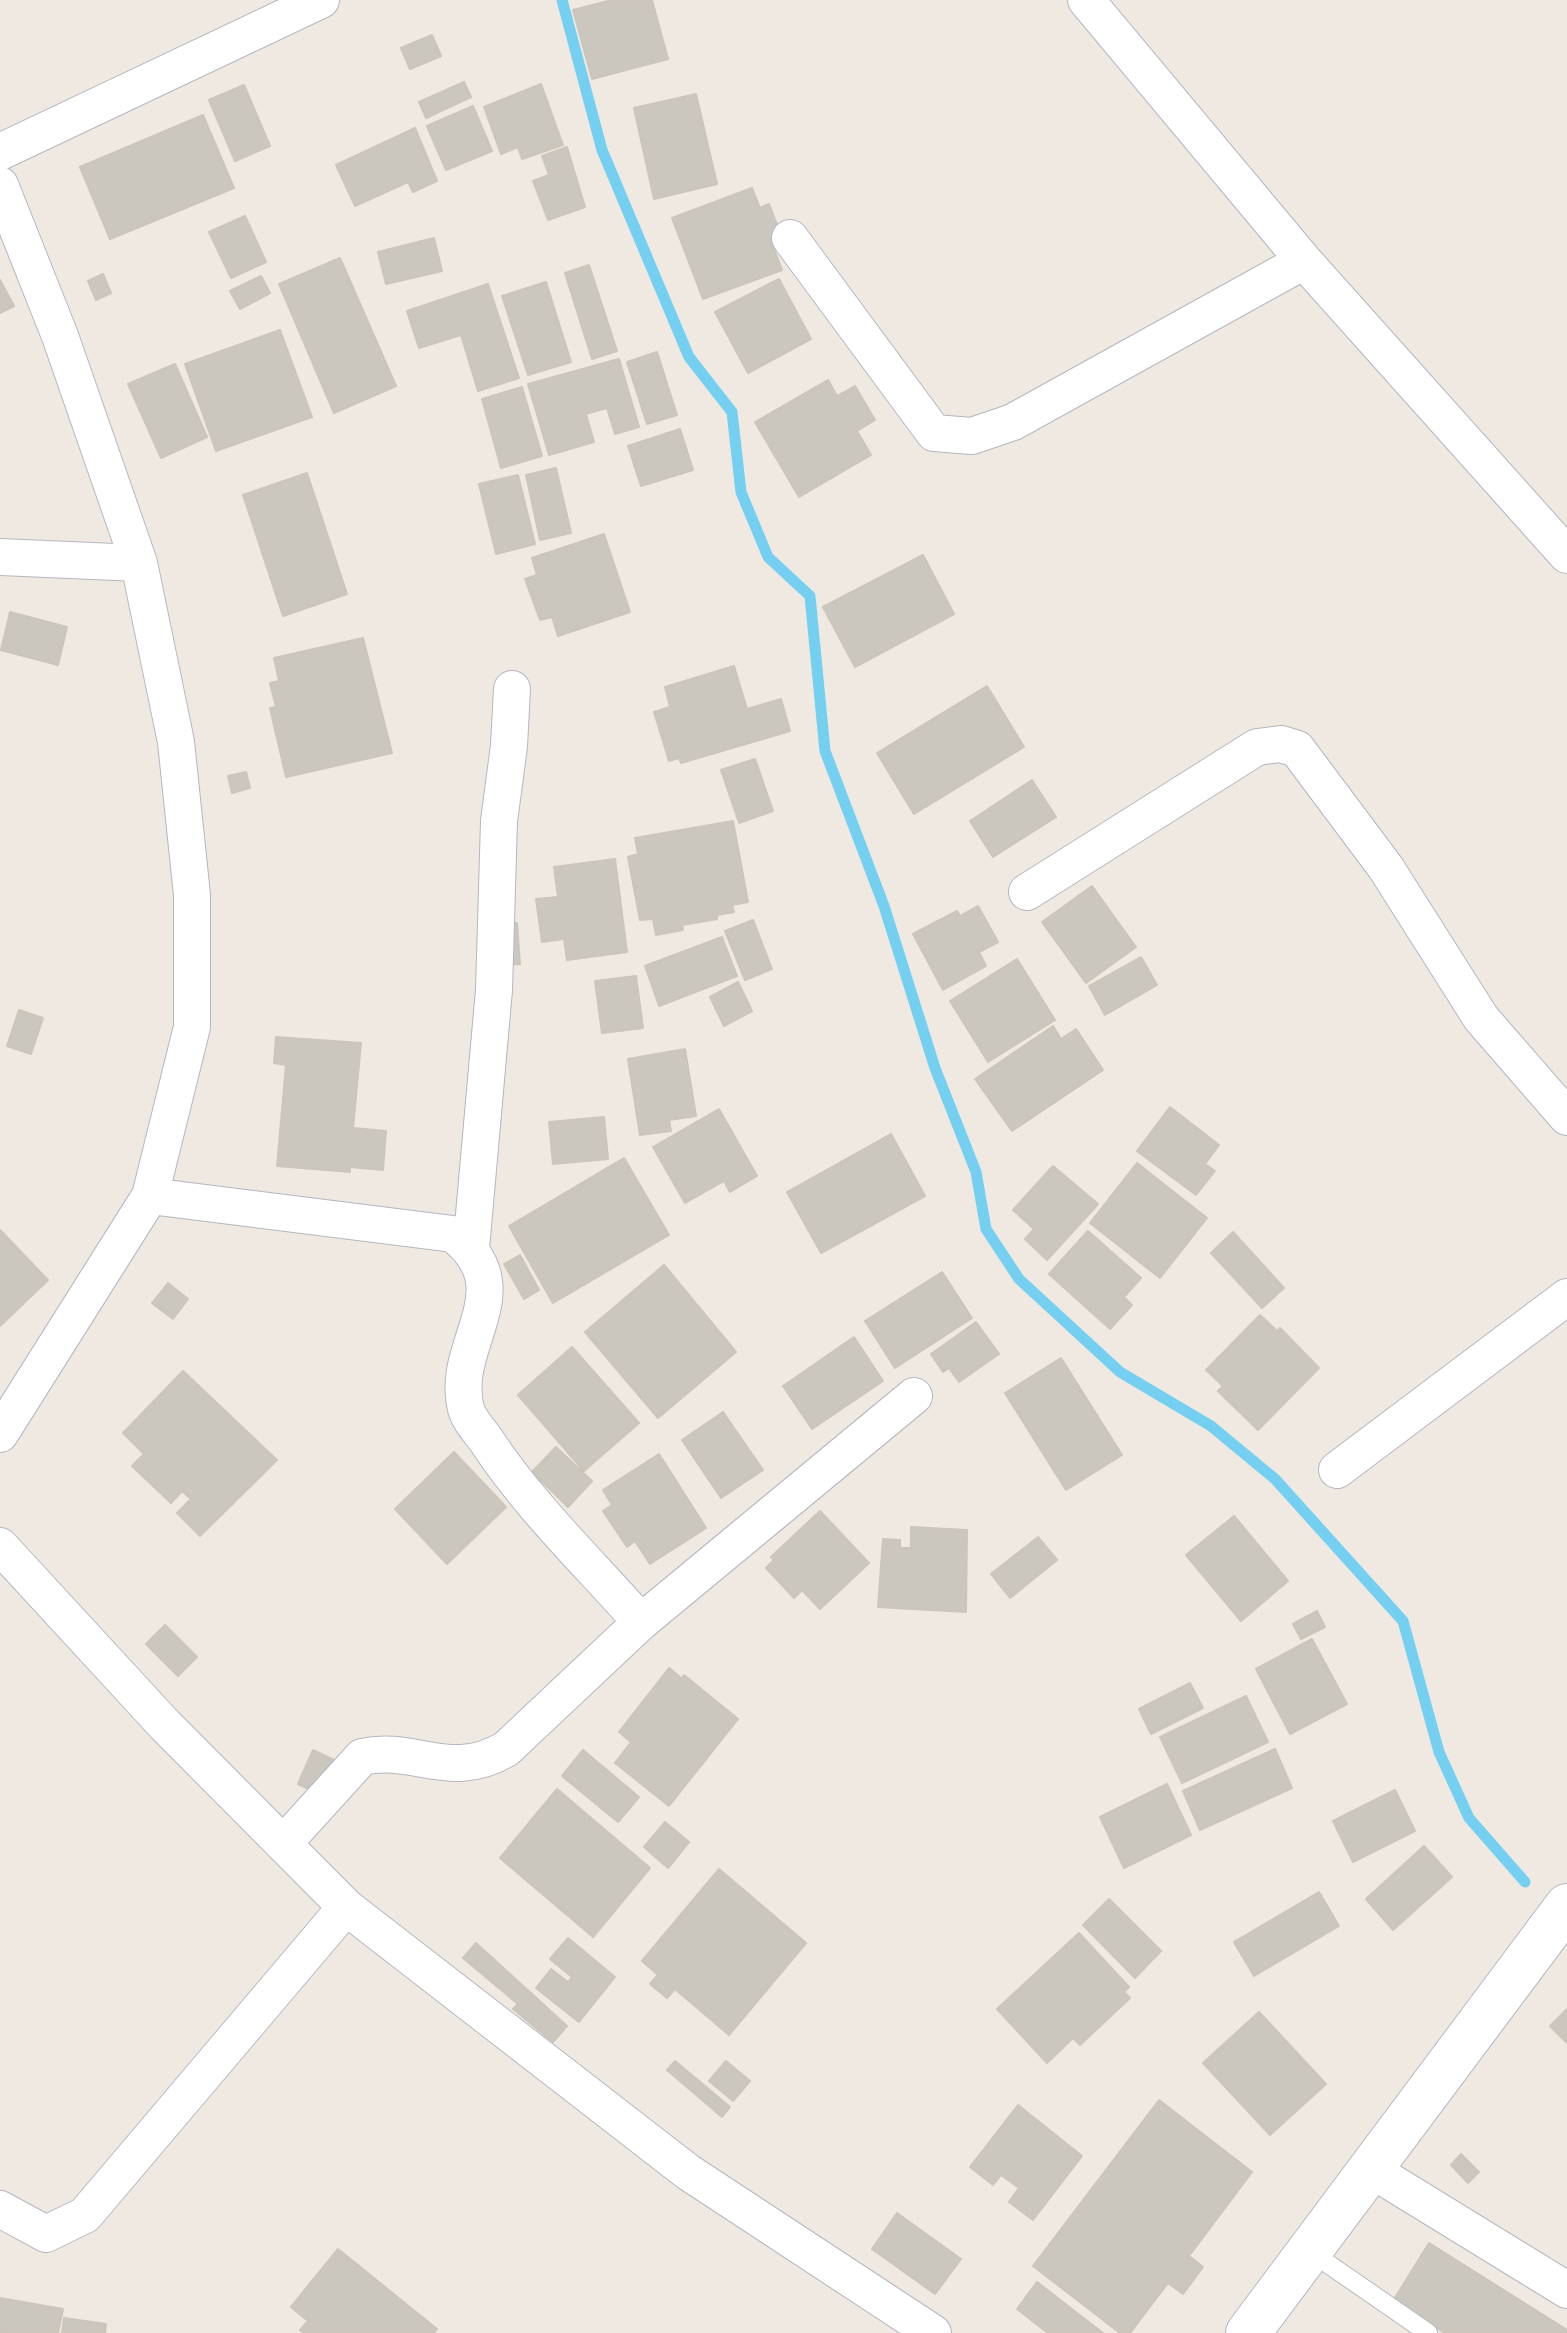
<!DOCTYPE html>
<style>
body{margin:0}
canvas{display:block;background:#efe9e1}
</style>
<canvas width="1567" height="2333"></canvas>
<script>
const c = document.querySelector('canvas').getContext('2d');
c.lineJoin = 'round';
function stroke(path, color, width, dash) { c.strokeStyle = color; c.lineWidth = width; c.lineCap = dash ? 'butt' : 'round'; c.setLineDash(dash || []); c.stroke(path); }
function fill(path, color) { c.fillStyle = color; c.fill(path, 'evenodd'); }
const stream = new Path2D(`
 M562 0 602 150 689 357 732 412 741 492 768 557 810 596 825 751 884 906 935 1068 976 1172 986 1229 1019 1279 1120 1372 1211 1426 1275 1479 1403 1621 1439 1752 1469 1818 1525 1882`);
const building = new Path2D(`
 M612 0H652L668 59 592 79 573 10Z
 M432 35 441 56 410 69 401 48Z
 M464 82 471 97 426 118 419 102Z
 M541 84 563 145 522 159 518 147 501 154 484 107Z
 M244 85 270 146 235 161 209 100Z
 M696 94 717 184 654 199 634 108Z
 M473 106 492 151 446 170 427 126Z
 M203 115 234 188 110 239 80 167Z
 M415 128 437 181 413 192 408 182 355 206 336 165Z
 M567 147 585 207 548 220 533 181 549 175 542 156Z
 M752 188 760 208 769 204 783 240 772 244 782 270 703 299 672 218Z
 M245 216 266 262 231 278 209 232Z
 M434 238 442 271 386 284 378 252Z
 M340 258 396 386 334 413 279 284Z
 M589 265 617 351 592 359 565 273Z
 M103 274 111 293 96 300 88 281Z
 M261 276 270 293 240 309 230 291Z
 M779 279 811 339 748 373 715 312Z
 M0 280 14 306 0 313Z
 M546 282 571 362 528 375 502 296Z
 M488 284 519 378 478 391 461 335 419 348 407 311Z
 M280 330 312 417 216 451 185 364Z
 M657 352 677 415 647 424 627 362Z
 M619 359 639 427 615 434 607 408 586 414 594 442 549 455 528 384Z
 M175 364 207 437 161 458 128 384Z
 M828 380 837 396 855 386 875 420 857 431 871 455 799 497 755 422Z
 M522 387 542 456 501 468 482 399Z
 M680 429 693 470 641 486 628 446Z
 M556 468 571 533 540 540 526 475Z
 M307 473 347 594 283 616 243 495Z
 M518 475 535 544 496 554 479 484Z
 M604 534 630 612 558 636 552 617 540 620 525 579 537 575 532 558Z
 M923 555 954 614 855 667 823 607Z
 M10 612 67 627 58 665 1 650Z
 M363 638 392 753 286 777 270 708 276 707 270 683 279 681 274 658Z
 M734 666 747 709 781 699 790 731 681 763 679 758 669 761 654 712 670 707 665 687Z
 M987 686 1024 747 914 814 877 753Z
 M755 759 773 811 739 823 721 770Z
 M246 772 250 788 232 793 228 776Z
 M1032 780 1056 817 993 857 970 821Z
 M733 821 748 902 732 905 734 912 717 915V919L682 925 683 930 656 935 653 919 640 920 628 857 638 854 635 838Z
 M615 859 627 952 567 960 564 939 542 942 536 899 558 897 554 867Z
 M1092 886 1136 947 1086 983 1042 922Z
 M978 906 998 942 979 952 986 966 943 990 913 934 957 911 960 916Z
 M753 920 772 969 745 980 725 931Z
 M517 923 520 964 504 965 501 925Z
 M722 937 737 976 659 1006 645 966Z
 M1141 957 1157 985 1105 1015 1089 986Z
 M1017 959 1055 1020 988 1062 950 1001Z
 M636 976 643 1028 602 1033 595 981Z
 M738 982 752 1011 724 1026 710 997Z
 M19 1010 43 1018 31 1054 7 1046Z
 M1053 1026 1061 1039 1076 1029 1103 1070 1012 1131 975 1079Z
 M276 1037 361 1043 353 1128 386 1131 383 1170 350 1167V1172L277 1166 286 1065 274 1063Z
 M685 1049 696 1116 669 1120 671 1131 640 1135 628 1059Z
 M1170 1107 1219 1145 1205 1164 1215 1171 1196 1195 1137 1151Z
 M719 1109 757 1176 730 1192 724 1181 685 1203 653 1147Z
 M604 1117 608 1159 553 1164 549 1122Z
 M891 1134 925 1196 821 1253 787 1192Z
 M624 1158 669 1235 553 1303 509 1226Z
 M1137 1163 1207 1218 1160 1278 1090 1223Z
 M1053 1166 1098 1204 1047 1260 1025 1239 1034 1229 1013 1210Z
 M0 1230 48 1280 0 1326Z
 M1088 1231 1141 1278 1124 1297 1132 1305 1110 1329 1049 1274Z
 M1233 1232 1284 1288 1262 1308 1211 1253Z
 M520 1255 539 1290 524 1299 504 1264Z
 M664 1265 736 1352 658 1418 585 1332Z
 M942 1272 972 1318 895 1368 865 1321Z
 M168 1283 188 1299 173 1319 152 1303Z
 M1260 1315 1277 1331 1280 1328 1319 1368 1258 1430 1218 1391 1223 1386 1206 1370Z
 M976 1322 999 1354 959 1382 949 1368 943 1372 931 1354Z
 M854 1337 883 1381 812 1429 783 1386Z
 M572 1347 639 1423 584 1471 518 1395Z
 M1061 1358 1122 1455 1066 1490 1005 1393Z
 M183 1371 277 1460 200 1536 177 1513 191 1499 182 1491 171 1503 132 1466 144 1454 123 1433Z
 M723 1412 763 1470 721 1498 682 1440Z
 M556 1447 592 1481 568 1507 532 1472Z
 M454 1452 506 1507 447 1564 395 1509Z
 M659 1454 706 1528 650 1564 635 1541 627 1547 603 1511 612 1505 603 1490Z
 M820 1511 869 1563 820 1609 802 1590 794 1598 766 1568 774 1560 771 1557Z
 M1234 1516 1288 1581 1241 1621 1186 1555Z
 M911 1527 967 1530 966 1612 878 1607 883 1539 900 1540V1548H911Z
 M1038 1537 1057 1560 1010 1598 991 1574Z
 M1317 1611 1325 1627 1301 1639 1293 1624Z
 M165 1625 197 1657 178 1676 146 1644Z
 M1312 1639 1347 1704 1290 1734 1256 1669Z
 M669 1668 682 1679 684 1675 738 1719 669 1806 615 1763 631 1742 619 1732Z
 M1190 1683 1203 1708 1151 1734 1139 1709Z
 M1246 1696 1268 1742 1182 1783 1160 1737Z
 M1275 1749 1292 1788 1200 1830 1183 1791Z
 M313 1750 336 1761 321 1795 298 1784Z
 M583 1750 639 1797 618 1822 562 1776Z
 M1167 1784 1191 1835 1124 1868 1100 1817Z
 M557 1789 650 1868 593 1937 500 1858Z
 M1395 1790 1415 1831 1353 1862 1333 1821Z
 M665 1822 689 1842 668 1868 644 1847Z
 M1424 1846 1452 1877 1393 1930 1366 1899Z
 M719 1869 806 1943 729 2035 675 1989 667 1998 650 1984 658 1975 642 1961Z
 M1319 1892 1339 1926 1254 1976 1234 1942Z
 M1109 1899 1161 1951 1135 1978 1083 1925Z
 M1079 1933 1129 1987 1124 1992 1130 1998 1080 2045 1073 2038 1047 2063 997 2009Z
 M568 1938 615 1977 579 2022 536 1988 551 1969 568 1982 572 1977 550 1959Z
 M476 1943 567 2026 553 2042 513 2009 518 2004 463 1958Z
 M1567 2009V2043L1550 2026Z
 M1259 2012 1326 2084 1270 2135 1203 2063Z
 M675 2061 730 2107 722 2117 667 2070Z
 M726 2061 750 2081 733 2101 709 2081Z
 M1159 2100 1252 2172 1189 2256 1203 2267 1183 2294 1168 2283 1130 2333H1120L1033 2266Z
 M1018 2105 1082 2156 1033 2220 1009 2202 1019 2188 1001 2175 993 2185 970 2167Z
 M1461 2154 1479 2172 1468 2183 1451 2165Z
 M897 2213 961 2259 935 2294 872 2249Z
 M1429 2243 1567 2330V2333H1445L1393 2301Z
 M338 2249 437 2329 434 2333H304L300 2330 308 2321 291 2307Z
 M1037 2282 1103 2333H1048L1017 2309Z
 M0 2298 63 2309 58 2333H0Z
 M64 2318 106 2324 105 2333H62Z`);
const service = new Path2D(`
 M1308 2250 1428 2333`);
const minor = new Path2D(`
 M1086 0 1304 261 1567 555
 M0 152 321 0
 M0 185 60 336 139 563 176 742 192 895V1027L150 1196 0 1434
 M790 238 934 433 972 436 1013 422 1304 261
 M0 557 139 563
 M1027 892 1257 747 1281 744 1297 749 1386 868 1481 1018 1567 1117
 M150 1196 453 1234C525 1290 449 1343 466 1409 469 1420 479 1430 486 1440 529 1506 589 1563 641 1622
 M471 1248 494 990 499 821 509 746 512 689
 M1337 1470 1567 1297
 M0 1546 164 1724 346 1907 688 2172 933 2333
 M283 1844 362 1757C415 1745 450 1782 506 1749L641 1622 914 1396
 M1370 2169 1567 2290
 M0 2209 46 2234 85 2215 346 1907`);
const tertiary = new Path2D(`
 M1248 2333 1567 1906`);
stroke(stream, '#75cff0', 11);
fill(building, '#cbc7bf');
stroke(building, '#cbc5ba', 2);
stroke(service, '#b4b7c1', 20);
stroke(minor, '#b4b7c1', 38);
stroke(tertiary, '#b4b7c1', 46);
stroke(service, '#fff', 18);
stroke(minor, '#fff', 36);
stroke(tertiary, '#fff', 44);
</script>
